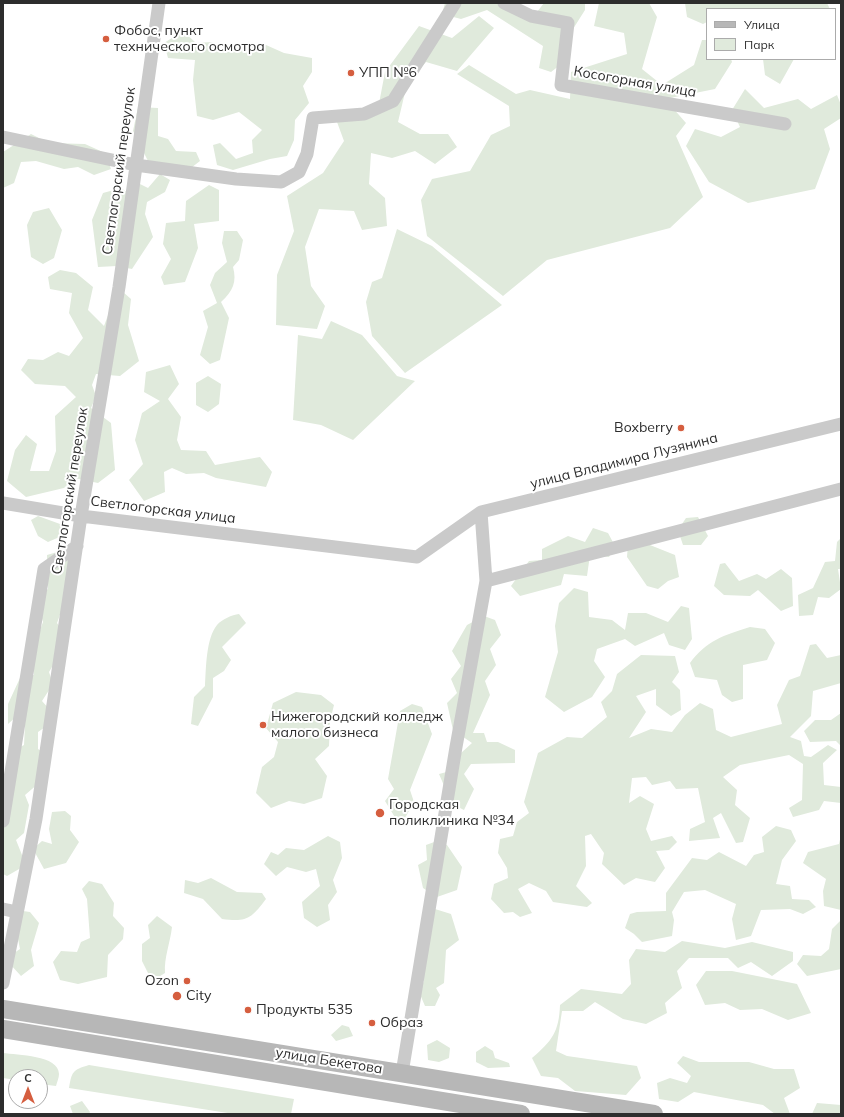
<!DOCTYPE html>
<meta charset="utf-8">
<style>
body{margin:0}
#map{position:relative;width:844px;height:1117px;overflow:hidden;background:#fff;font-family:Mulish,sans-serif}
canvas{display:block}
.frame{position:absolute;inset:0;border:4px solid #2d2d2d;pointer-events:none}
.legend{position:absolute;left:706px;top:8px;width:130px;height:52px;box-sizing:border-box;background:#fff;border:1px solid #ababab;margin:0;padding:5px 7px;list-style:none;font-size:12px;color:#2d2d2d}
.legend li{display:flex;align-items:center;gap:8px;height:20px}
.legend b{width:20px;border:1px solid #ababab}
.north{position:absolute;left:8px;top:1069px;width:40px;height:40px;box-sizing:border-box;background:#fff;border:1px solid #ababab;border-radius:50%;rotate:0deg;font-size:11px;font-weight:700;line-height:16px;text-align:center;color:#2d2d2d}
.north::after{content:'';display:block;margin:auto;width:14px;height:18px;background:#d55e3f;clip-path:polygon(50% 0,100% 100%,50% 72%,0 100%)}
</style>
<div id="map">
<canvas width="844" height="1117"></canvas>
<div class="frame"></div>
<ul class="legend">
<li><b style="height:5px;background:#b7b7b7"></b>Улица</li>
<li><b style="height:11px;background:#e0eadc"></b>Парк</li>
</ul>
<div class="north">С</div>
</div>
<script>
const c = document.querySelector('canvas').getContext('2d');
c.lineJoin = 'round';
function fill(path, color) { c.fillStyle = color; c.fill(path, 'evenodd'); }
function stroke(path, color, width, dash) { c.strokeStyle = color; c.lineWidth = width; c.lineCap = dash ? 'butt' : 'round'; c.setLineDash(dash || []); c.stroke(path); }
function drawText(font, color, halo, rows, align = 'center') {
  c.font = font + ' Mulish,sans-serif'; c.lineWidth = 4; c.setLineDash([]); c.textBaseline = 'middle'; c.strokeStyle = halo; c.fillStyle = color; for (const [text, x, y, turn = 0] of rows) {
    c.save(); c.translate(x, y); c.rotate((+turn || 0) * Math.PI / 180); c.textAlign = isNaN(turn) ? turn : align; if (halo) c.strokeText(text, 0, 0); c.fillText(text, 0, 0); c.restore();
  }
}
const green = new Path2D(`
 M445 3H512L537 12 544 3H585V10L573 29 568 59 551 72 539 68 543 46 487 10 461 19 442 14Z
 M599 3H649L657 17 642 69 662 85 694 65 702 40H707V59H731L732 62 715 89 665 99 686 123 676 136 703 197 670 228 547 260 503 296 427 236 421 200 432 179 470 171 491 135 510 126 509 106 457 74 469 65 516 94 530 90 570 99 571 72 627 54 624 33 594 26Z
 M685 3H827L830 9H707V22L703 24 687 17Z
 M479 16 494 28 457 71 426 62 407 84 398 122 420 134H448L457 147 435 164 415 151 392 158 371 153 369 184 385 198 387 226 362 230 354 211 319 209 305 247 311 286 325 306 317 329 276 325 277 275 294 231 287 196 323 173 344 141 337 122 377 114 385 72 419 26 452 38Z
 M183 31 196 43 212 42 225 53 235 48 266 45 284 53 312 58V72L303 86 309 103 295 120 294 140 287 156 270 159 233 170 217 165 213 145 220 143 236 159 253 153 252 140 262 130 239 112 213 120 197 116 193 80 195 60 168 58 164 43Z
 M763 59H794L780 84 765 75Z
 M745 89 764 108 798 99 811 109 837 95 841 105V118L824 129 830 149 815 189 748 203 709 182 686 146 695 129 721 137 740 127 732 110Z
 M138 107 158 108V136L168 139 176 151 196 152 200 161 187 171 149 163 133 131Z
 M31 134 49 143 85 144 105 153 111 169 94 175 78 167 64 169 36 161 21 162 14 183 3 188V152Z
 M160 174 170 180 165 192 147 202 145 214 153 237 132 269 117 266 98 267 92 220 103 193 121 188 128 193 140 184 148 188Z
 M209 185 219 190V221L194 224 198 248 185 282 164 285 161 277 171 259 163 244 166 223 185 221 186 201Z
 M49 208 62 230 54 258 43 264 31 257 27 225 33 212Z
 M397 229 432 246 502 305 405 373 372 336 366 302 372 282 382 278Z
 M224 231H237L243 240 239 260 233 267C237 282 233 291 221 302L229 318 220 360 210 364 200 355 208 327 203 311 217 303 210 285 215 273 227 262 222 243Z
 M60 270 76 273 93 287 88 310 104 326 111 307 123 292 131 299 128 325 139 361 120 376 96 374 92 385 96 396 91 408 111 423 115 470 98 483 74 478 64 488 26 497 7 481 15 450 26 435 37 444 30 471H49L56 451 55 416 76 397 65 386 35 384 21 370 28 359 43 360 58 352 69 356 83 338 69 313 72 293 50 289 48 277Z
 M331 321 362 335 397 376 415 381 353 440 321 425 293 420 298 335 322 339Z
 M170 365 179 384 168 399 181 417 177 440 181 450 206 451 215 465 260 457 272 472 266 487 216 478 204 473 186 474 172 468 164 472 165 492 144 501 129 480 143 464 135 440 142 413 160 401 144 392 146 372Z
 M208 376 221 384 219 404 208 412 196 405V383Z
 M38 516 60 524 64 535 48 542 38 536 31 520Z
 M698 517 708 536 701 545H683L678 530 686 518Z
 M593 528 608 533 615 546 609 557 590 555 587 576 564 574 561 585 520 596 511 586 529 561 542 560V549L568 536 585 542Z
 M841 538V569H838L841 589 829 598 818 597 813 615 799 616 798 595 813 588 825 562 835 561 837 542Z
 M640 541 675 555 679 577 668 581 658 589 647 586 627 557 628 543Z
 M64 550 79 561 57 623 68 640 49 672 53 684 42 701 50 710 51 723 38 732V749L49 756 39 783 25 795 29 805 24 833 16 840 26 865 7 876 3 874V809L10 752 24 745 25 725 17 716 8 724V704L20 678 34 675 32 652 43 622 36 599 48 589 47 555Z
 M725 563 739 581 757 574 766 579 781 569 792 578 793 606 781 611 758 590 750 596 724 595 714 586 720 564Z
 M574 588 588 592 589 617 612 620 625 630 628 613H646L668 622 681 606 689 608 692 639 685 650 669 645 664 633 635 646 625 639 597 649 594 661 605 677 592 697 564 712 545 697 558 652 555 626 559 603Z
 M239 614 246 623 222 647 231 660 224 671 213 678V697L198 726 191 724 194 697 205 686C206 669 206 638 217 625 222 619 232 615 239 614Z
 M484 616 495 620 501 635 490 649 496 665 485 681 490 695 473 733H484L487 742H498L515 750V763L471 764 464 774 474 789 464 810 452 804 439 774 458 769 461 753 472 743 453 730 447 703 457 693 451 679 461 666 452 651 467 625Z
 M750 627 765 629 775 643 767 660 743 665V699L732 702 722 695 717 680 695 677 690 663C706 641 724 635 750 627Z
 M816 644 827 658 841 655V683L813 691 811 716 790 737 801 741 804 756 811 757 828 745 837 750 823 763 824 785 841 787V803L824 801 819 810 793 817 789 808 802 800 803 764 789 755 740 765 723 777 737 790 735 805 750 818 743 842 736 843 721 813 713 818 720 838 689 841 690 829 705 822 698 788 676 789 670 781 652 785 646 777 632 778 629 803 640 796 654 804 646 829 651 841 672 836 677 842 669 850 656 851 665 868 655 882 636 878 624 885 602 864 604 853 591 834 585 836 586 866 576 886 592 903 587 907 553 902 546 891 529 883 518 889 532 913 520 917 513 912 504 913 491 899 494 884 508 878 507 868 498 853 500 839 513 836 517 822 529 813 524 802 538 753 567 737 582 738 607 717 601 702 612 691 617 674 641 655 675 656 679 672 672 682 680 690 681 710 671 716 656 705V689L636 696 646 712 629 738 651 729 672 732 685 715 700 703 713 709 716 730 731 737 782 724 777 705 789 680 800 676 810 645Z
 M296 692 321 695 334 705 330 721 329 746 315 759 327 776 322 798 304 804 289 801 271 808 256 793 262 767 274 757 278 742 266 728 273 703Z
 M412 704 422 707 432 734 410 790 414 802 405 818 396 819 385 801 394 789 388 779 400 711Z
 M841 713V746L836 741 810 742 804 731 815 720H831Z
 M65 811 71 816 70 830 79 842 66 863 44 869 33 849 42 841 52 844 49 829 52 812Z
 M776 826 791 830 796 841 782 860 776 884 790 886 792 899 809 900 816 907 803 914 790 909 761 910 751 936 736 940 732 919 736 904 705 890 684 892 672 912 674 920 672 936 642 942 634 934 625 928 630 914 637 912 666 911V893L692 858 707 860 719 852 746 866 754 855 764 852 762 837Z
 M841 835V910L824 906 823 891 826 879 803 863 808 852 839 844Z
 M328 836 340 842 342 858 333 880 337 892 328 905 330 920 317 927 304 918 302 902 320 886 316 869 306 872 287 867 276 876 264 864 271 852 278 855 286 848 304 850Z
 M437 841 447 845 462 867 457 890 437 897 423 888 418 865 427 860 426 845Z
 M211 878 237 892 262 893 266 899C251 919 247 922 222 919L203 899 184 893 185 880 198 883Z
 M89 881 102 884 114 903 113 916 124 928 123 939 108 955 107 977 78 984 60 980 53 962 61 951 77 952 81 942 90 938 87 899 82 889Z
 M435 909 451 914 459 940 446 950 444 983 436 988 440 995 435 1006H425L419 992 424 981 419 961Z
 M23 911 30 912 39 923 31 950 34 966 21 976 9 963 11 955 20 949 16 929Z
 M157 916 172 927C170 944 164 957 165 973L152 981 142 961V944L150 938 148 925Z
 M841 920V969L807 976 797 964 803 955 821 956 829 949 832 929Z
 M682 941 725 948 752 942 793 952V961L772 976 751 962 738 968 728 958H689L677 971 682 988 665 1003 667 1013 646 1024 623 1019 595 1002 583 1011H562L556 1051 567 1056 637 1066 641 1078 626 1095 575 1091 558 1078 541 1076 532 1058C552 1041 559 1032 560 1005L581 989 622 994 631 984 629 960 636 949 665 952Z
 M706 971H732L797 984 811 1013 788 1020 762 1009 740 1010 725 1003 705 1005 696 985Z
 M342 1025 349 1027 353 1036 336 1041 331 1035Z
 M437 1040 450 1048 449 1058 439 1062 428 1060 427 1045Z
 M485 1046 493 1051 495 1058 509 1063 510 1067 488 1068 476 1062V1052Z
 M3 1053C17 1055 59 1055 59 1074 59 1078 57 1082 56 1086L40 1084V1077H16V1080L3 1078Z
 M683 1056 699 1062H749L774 1069H794L800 1088 784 1098 790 1114H775L763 1105 694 1092 678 1102 659 1099 657 1083 670 1078 687 1083 691 1076 677 1063Z
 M89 1065 294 1099 291 1114H234L69 1088C72 1072 72 1070 89 1065Z
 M82 1101 90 1112 89 1114H73L70 1106Z
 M817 1103 841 1105V1114H812Z`);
const street = new Path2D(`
 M504 3 531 16 568 23 561 85 785 124
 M3 137 136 165 236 179 281 182 299 172 307 154 313 118 364 114 393 101 455 3
 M3 503 81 516 417 557 481 512 841 424
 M486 581 841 489
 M3 821 44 569 77 546
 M3 909 17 912
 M3 983 36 819 81 516 119 287 159 3
 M402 1073 456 747 486 581 481 512`);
const secondary = new Path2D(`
 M3 1009 654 1114
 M3 1029 521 1114`);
const markers = [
 [106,39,4,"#d55e3f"],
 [351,73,4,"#d55e3f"],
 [681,428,4,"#d55e3f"],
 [263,725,4,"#d55e3f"],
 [380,813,5,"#d55e3f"],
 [187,981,4,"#d55e3f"],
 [177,996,5,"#d55e3f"],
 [248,1010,4,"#d55e3f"],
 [372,1023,4,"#d55e3f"]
];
const poiNames = [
 ["Фобос, пункт",114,31],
 ["технического осмотра",114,47],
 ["УПП №6",359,73],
 ["Boxberry",673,428,"right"],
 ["Нижегородский колледж",271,717],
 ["малого бизнеса",271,733],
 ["Городская",389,805],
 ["поликлиника №34",389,821],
 ["Ozon",179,981,"right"],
 ["City",186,996],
 ["Продукты 535",256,1010],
 ["Образ",380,1023]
];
const streetNames = [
 ["Косогорная улица",635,82,10],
 ["Светлогорский переулок",119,171,-82],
 ["улица Владимира Лузянина",624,461,-14],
 ["Светлогорский переулок",70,491,-81],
 ["Светлогорская улица",163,510,7],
 ["улица Бекетова",329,1061,9]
];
fill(green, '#e0eadc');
stroke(street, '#cacaca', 13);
stroke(secondary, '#b7b7b7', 18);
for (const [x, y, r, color] of markers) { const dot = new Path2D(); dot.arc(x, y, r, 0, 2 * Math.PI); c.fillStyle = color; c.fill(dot); stroke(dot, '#fff', 1.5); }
drawText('14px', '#2d2d2d', '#fff', poiNames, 'left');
drawText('14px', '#2d2d2d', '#fff', streetNames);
</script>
